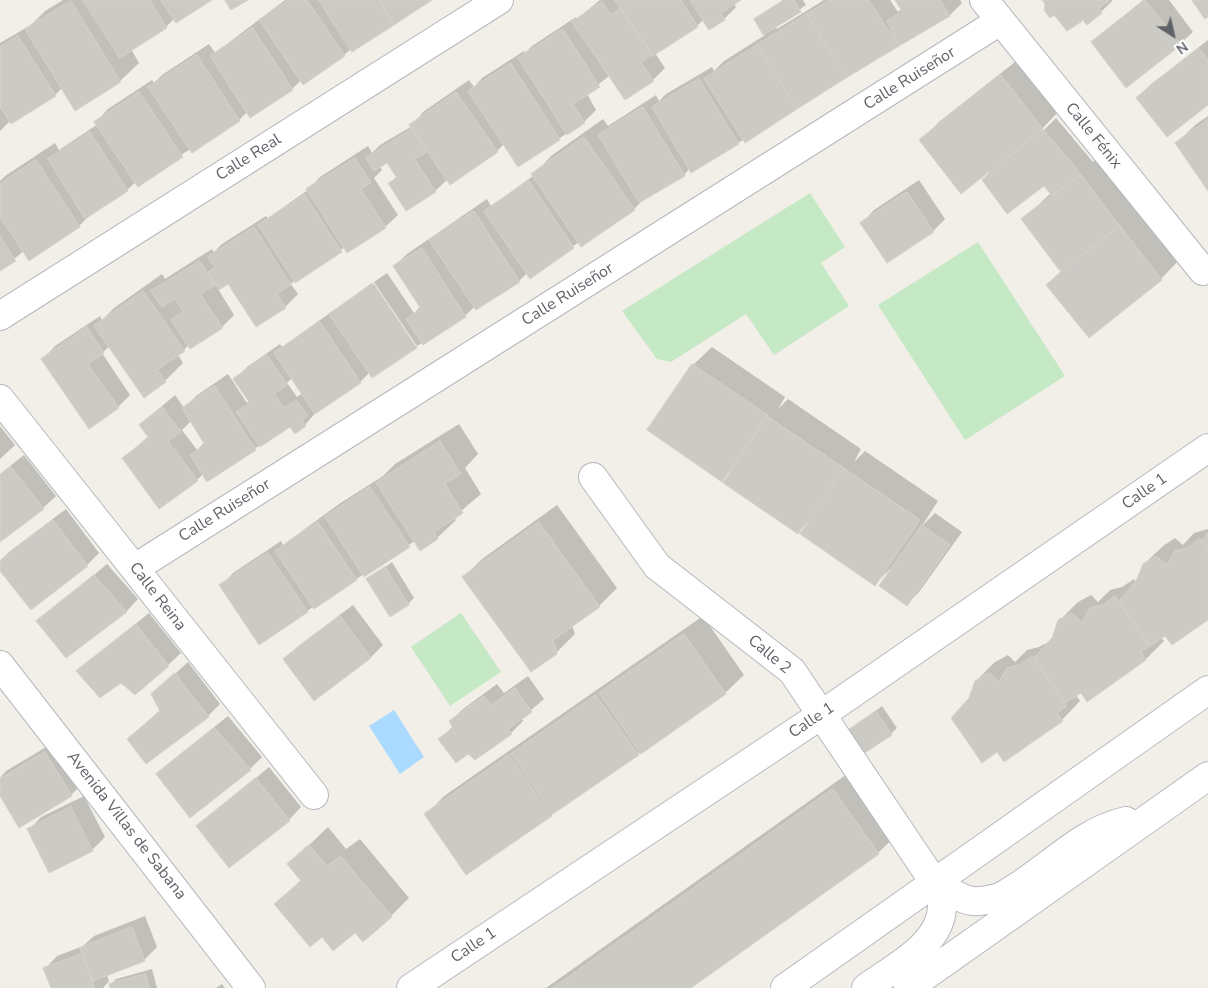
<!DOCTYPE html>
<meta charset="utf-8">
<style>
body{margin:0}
#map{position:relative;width:1208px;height:988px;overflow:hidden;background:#f1efe8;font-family:"Nunito Sans",sans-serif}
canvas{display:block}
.north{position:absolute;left:1148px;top:10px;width:50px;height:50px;-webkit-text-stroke:4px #fff;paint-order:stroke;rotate:145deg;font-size:14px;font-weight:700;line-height:20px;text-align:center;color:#5f6368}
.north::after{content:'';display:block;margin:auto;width:18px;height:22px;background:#5f6368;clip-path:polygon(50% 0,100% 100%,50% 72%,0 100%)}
</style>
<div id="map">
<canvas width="1208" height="988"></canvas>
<div class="north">N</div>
</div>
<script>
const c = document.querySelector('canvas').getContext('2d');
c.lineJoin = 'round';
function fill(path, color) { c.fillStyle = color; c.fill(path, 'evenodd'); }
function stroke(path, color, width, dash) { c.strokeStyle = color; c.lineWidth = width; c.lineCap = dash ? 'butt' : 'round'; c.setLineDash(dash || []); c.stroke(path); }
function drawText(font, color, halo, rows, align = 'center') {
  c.font = font + ' "Nunito Sans",sans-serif'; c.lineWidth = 5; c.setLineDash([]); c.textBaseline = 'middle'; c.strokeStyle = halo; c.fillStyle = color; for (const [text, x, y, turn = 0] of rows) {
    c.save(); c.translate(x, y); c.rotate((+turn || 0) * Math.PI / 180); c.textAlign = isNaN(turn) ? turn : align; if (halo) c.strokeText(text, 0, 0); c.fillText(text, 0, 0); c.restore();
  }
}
const green = new Path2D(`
 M810 193 845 247 821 263 849 306 774 355 746 314 671 362 657 359 622 311Z
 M978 242 1065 376 965 440 878 305Z
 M461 613 501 672 450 706 411 647Z`);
const water = new Path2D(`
 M394 710 424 757 400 774 369 726Z`);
const shadow = new Path2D(`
 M63 0H210L174 19 166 27 131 49 139 63 120 81 75 109 62 88 55 95 10 121 0 131V43L31 25 45 11Z
 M285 0H430L351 49 344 55 301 80 292 89 248 111 239 120 136 182 127 190 93 212 79 226 29 259 24 251 0 270V181L5 176 55 143 59 150 98 124 96 122 108 109 152 80 154 83 162 75 209 44 215 53Z
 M600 0H739L734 3 736 7 724 19H704L697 26 655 53 665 68 653 80 610 75 587 94 596 110 584 122 518 166 504 144 497 151 448 179 435 191 390 183 397 176 387 161 380 166 382 170 374 178 398 215 385 227 345 247 295 280 291 284 298 294 285 307 256 325 228 283 218 289 234 315 222 327 189 345 178 355 183 363 165 381 110 346 102 353 130 395 118 407 43 359 55 346 100 316 102 320 114 308 162 274 165 279 212 249 214 252 222 244 266 216 268 218 308 190 320 177 368 146 372 153 380 145 412 126 423 112 469 80 474 87 482 78 524 51 525 53 532 46 576 17 577 19Z
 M783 0H803L806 5 775 27 777 29 824 0H890L898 12 901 9 897 0H960L962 3 950 15 738 143 690 168 684 175 645 198 634 209 579 242 530 277 527 273 519 281 476 309 475 306 465 316 417 346 374 282 387 273 414 313 420 307 394 266 407 254 487 199 491 206 533 176 551 156 603 119 608 126 656 95 659 101 666 94 712 67 714 71 724 61 765 35 755 20Z
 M1044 0H1113L1101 12 1082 17 1067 30Z
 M1143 0H1169L1193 32 1180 44 1126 86 1092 42Z
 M1208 40V103L1137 98 1150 85Z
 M1020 58 1060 110 1042 129V132L1056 118 1093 162 1100 157 1179 260 1161 279 1047 285 1062 270 1023 219 1051 193 1045 184 983 180 994 166 921 140 939 122Z
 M1208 116V190L1176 144 1195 125Z
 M919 180 945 219 933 231 862 223 874 210Z
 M372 283 414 346H417L372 376 370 372 360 382 317 411 305 425H290L208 480 204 473 197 480 123 458 149 436 140 425 175 395 184 408 196 396 228 374 247 403 250 400 235 379 247 367 280 344 282 347ZM292 378 302 393 297 397 287 383ZM191 421 205 442 197 450 182 430Z
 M712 347 785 397 778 409 788 399 861 449 854 462 865 451 938 501 922 526 935 513 962 532 919 592 907 604 891 568 875 584 809 521 798 532 732 470 721 480 693 365Z
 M459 424 478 454 465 468 481 494 454 517 456 520 437 538 415 541 307 611 221 586 233 573 281 541 283 545 339 504 383 476 395 464Z
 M0 426 15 445 0 459Z
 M24 455 56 496 43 508 0 540V474Z
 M557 505 617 588 599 606 572 625 575 634 556 653 464 577 482 559Z
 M66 509 99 553 87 565 0 569V561L9 552Z
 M1208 529V618L1165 634 1161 637 1164 641 1146 659 1081 691 1076 695 1080 701 1062 720 970 699 976 681 995 662 1008 655 1015 662 1027 650 1039 647 1052 640 1059 621 1078 602 1091 595 1098 602 1110 590 1122 587 1134 579 1137 583 1144 564 1163 546 1175 538 1183 545 1194 533Z
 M392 562 414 598 408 604 367 580Z
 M107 564 138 599 126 612 38 622Z
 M353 605 383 645 370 658 284 659 297 647Z
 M149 613 181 653 168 665 121 682 78 671Z
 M703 616 744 675 725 693 551 815H426L444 796Z
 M188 662 220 704 208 716 129 739 160 710 153 694Z
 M528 676 544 699 522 718 523 721 511 733 440 739 453 726 450 721 463 709 497 684 504 693Z
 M882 706 897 728 891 734 855 726Z
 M228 716 262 757 250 769 157 774 170 762Z
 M58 740 83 783 71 795 0 794V778L6 771Z
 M269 767 301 807 289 820 198 826Z
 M857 767 902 830 878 853 688 988H546Z
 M84 796 105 837 92 850 29 830 41 817Z
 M328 827 346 849 360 839 409 898 391 916 355 931 322 935 275 904 302 879 289 864Z
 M145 916 157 947 144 960 107 975 109 981 103 988H52L45 969 57 956 83 946 94 936Z
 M152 969 157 988H111L110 985 116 979Z
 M222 984 225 988H216Z`);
const building = new Path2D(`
 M83 0H150L167 28 120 58Z
 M161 0H212L176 23Z
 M225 0H248L231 10Z
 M289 0H307L345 56 303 85 259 20Z
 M319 0H379L394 25 352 52Z
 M379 0H432L394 25Z
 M615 0H681L698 27 653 56Z
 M690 0H741L721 13 725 20 709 30Z
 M784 0H794L801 12 763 35 754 19Z
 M830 0H869L899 46 846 78 807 14Z
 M895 0H940L950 16 899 46 887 21 902 11Z
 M1042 0H1108L1109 1 1100 8 1099 6 1098 8 1102 13 1087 25 1082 19 1081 22 1067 31 1054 15 1050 18 1044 10 1045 4Z
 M1145 0 1181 45 1126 88 1091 42Z
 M1192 0H1208V17L1205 19Z
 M71 1 121 82 75 111 25 29Z
 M602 2 611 15 621 8 652 54 641 63 654 81 625 100 572 22Z
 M807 14 846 78 797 109 757 45Z
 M253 28 293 90 250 118 210 56Z
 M563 29 600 87 573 104 585 123 567 135 518 58Z
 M18 36 56 96 11 124 0 107V47Z
 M757 45 797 109 745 143 704 79Z
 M1199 48 1208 60V105L1167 137 1136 98Z
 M197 55 240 121 192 153 148 87Z
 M511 63 560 140 518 167 468 91Z
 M1001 75 1043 129 961 194 919 140Z
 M699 79 739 144 691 173 652 107Z
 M139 92 183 157 138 187 94 122Z
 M456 92 498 152 450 185 409 125Z
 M643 107 685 176 639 203 598 135Z
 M1208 120V191L1175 143Z
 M413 128 427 152 415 159 436 192 406 211 388 183 397 178 387 163 374 171 366 158Z
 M1043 129 1081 174 1052 196 1044 186 1007 214 982 180Z
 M90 132 128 191 85 219 48 159Z
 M584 137 635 210 581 247 531 174Z
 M355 158 371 183 361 189 386 228 347 253 306 189Z
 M36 160 80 227 29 261 0 217V184Z
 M1081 174 1120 226 1060 271 1021 219Z
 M529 181 574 248 530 279 484 211Z
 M907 192 934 232 887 263 860 223Z
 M305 195 342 252 295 283 258 225Z
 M474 211 520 282 476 310 429 240Z
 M1120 226 1162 280 1089 338 1046 285Z
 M254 227 291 285 277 294 286 308 256 327 228 284 219 290 208 272 215 268 208 257Z
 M0 236 16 261 0 271Z
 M422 248 466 317 423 345 406 319 421 309 393 266Z
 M200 261 215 285 200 294 223 328 190 349 171 320 183 312 175 299 162 307 151 291Z
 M374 284 417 348 372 378 329 314Z
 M143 291 185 351 157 370 166 382 144 398 94 326Z
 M320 322 361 383 315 414 274 353Z
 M87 327 104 353 88 364 119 408 89 429 41 359Z
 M267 355 287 385 274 394 284 408 296 400 308 416 302 420 306 426 295 434 290 427 260 447 236 412 250 403 233 379Z
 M692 364 768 415 722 482 647 430Z
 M215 386 256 450 207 482 190 455 205 445 182 408Z
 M162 407 181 432 168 441 198 481 159 509 122 458 149 438 139 425Z
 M768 417 844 468 798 534 723 483Z
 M440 441 461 474 445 484 463 513 434 532 438 539 420 551 376 483Z
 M11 467 44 509 0 542V475Z
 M845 469 920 520 875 586 800 534Z
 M370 487 410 547 364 577 325 517Z
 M53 520 88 566 31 610 0 571V561Z
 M318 522 357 580 314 609 275 551Z
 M539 522 600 607 553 640 557 654 531 672 462 577Z
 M922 525 950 545 907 606 879 586Z
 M1208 533V550L1202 541Z
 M1200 539 1208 551V620L1172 645 1165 636 1150 646 1119 601 1136 581 1143 564 1156 556 1167 565 1175 551 1187 548Z
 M268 553 308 612 259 645 219 585Z
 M385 567 409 605 390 617 366 579Z
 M94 575 127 612 66 658 36 621Z
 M1115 596 1150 646 1141 652 1146 660 1087 702 1081 693 1065 703 1034 658 1052 638 1058 620 1072 613 1082 622 1090 608 1103 605Z
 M340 616 371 658 314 701 283 659Z
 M136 624 169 666 135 695 121 683 100 698 76 671Z
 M684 634 726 694 641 754 599 693Z
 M1032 656 1067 706 1057 713 1063 721 1004 762 997 752 982 763 951 718 969 698 975 681 989 673 999 682 1007 668 1019 665Z
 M175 673 209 717 146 764 127 739 160 711 151 694Z
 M515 688 532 712 508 729 512 734 475 760 468 754 456 763 438 739 453 728 449 721 484 696 491 705Z
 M596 695 639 755 553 814 511 754Z
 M876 711 892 735 863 754 847 731Z
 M215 728 251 770 190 818 156 774Z
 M45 752 72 796 19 828 0 796V779Z
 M509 755 552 816 466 875 424 814Z
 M256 778 290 821 229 868 196 826Z
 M833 789 879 854 691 988H553Z
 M71 807 93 851 49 873 27 829Z
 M309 845 327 866 341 856 392 917 363 942 355 933 333 951 322 937 310 947 274 904 301 881 287 864Z
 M132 927 145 961 93 981 80 948Z
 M82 954 95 988H51L43 968Z
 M146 974 149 988H110L109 984Z`);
const minor = new Path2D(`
 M984 0 1203 271
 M0 316 499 0
 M0 399 314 795
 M593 477 657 566 792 671 934 882C937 889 942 898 942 905 943 944 893 968 866 988
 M135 568 1000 21
 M0 665 251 988
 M934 882C946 889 959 899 972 901 979 902 996 899 1002 896 1045 873 1078 832 1126 821
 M411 988 821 715 1208 448
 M785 988 1208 690
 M908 988 1208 776`);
const streetNames = [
 ["Calle Ruiseñor",910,79,-32],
 ["Calle Fénix",1093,136,51],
 ["Calle Real",249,158,-32],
 ["Calle Ruiseñor",568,295,-32],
 ["Calle 1",1145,492,-35],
 ["Calle Ruiseñor",225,511,-32],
 ["Calle Reina",157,597,52],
 ["Calle 2",769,655,40],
 ["Calle 1",812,721,-34],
 ["Avenida Villas de Sabana",126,826,52],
 ["Calle 1",474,946,-34]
];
fill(green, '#c5e8c5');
fill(water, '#aadaff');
fill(shadow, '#0003');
fill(building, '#cccac5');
stroke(building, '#d6d1c6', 1);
stroke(minor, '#b5b8bc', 30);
stroke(minor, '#fff', 28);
drawText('16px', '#5f6368', '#fff', streetNames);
</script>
